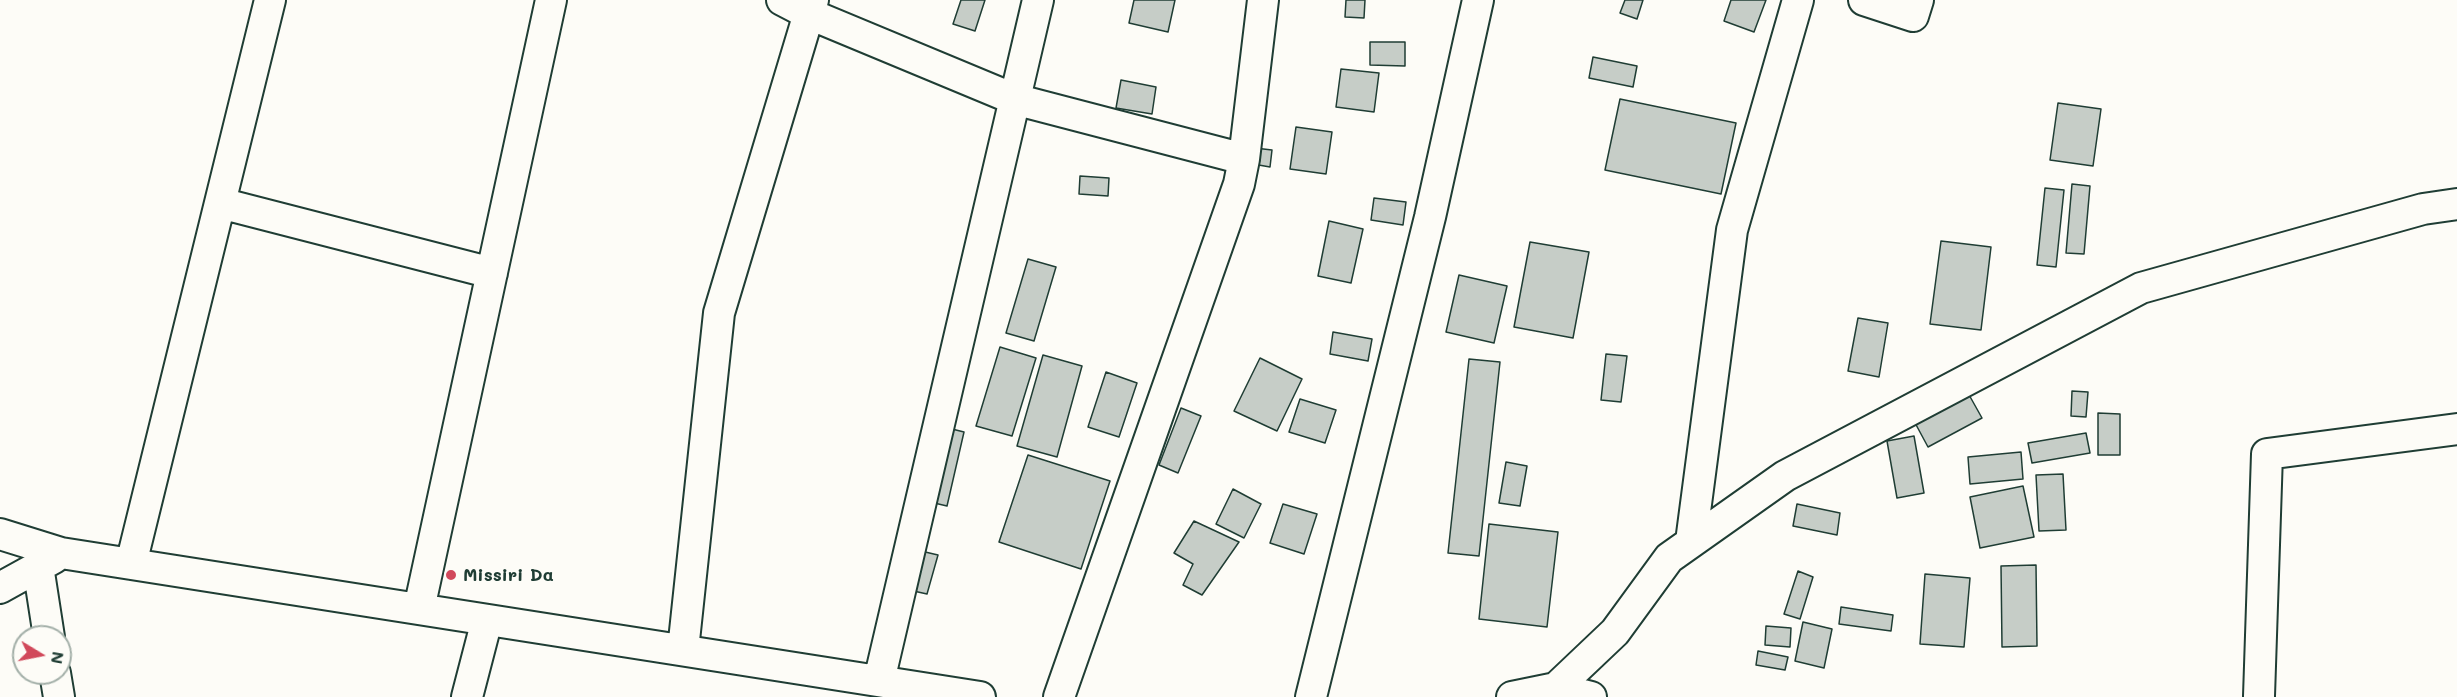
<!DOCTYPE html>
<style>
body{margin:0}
#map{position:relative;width:2457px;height:697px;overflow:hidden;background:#fdfcf7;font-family:Mali,sans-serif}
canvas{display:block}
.north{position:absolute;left:12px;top:625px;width:60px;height:60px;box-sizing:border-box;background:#fdfcf7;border:2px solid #a4b0a9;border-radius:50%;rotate:100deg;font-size:16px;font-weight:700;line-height:24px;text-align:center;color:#1f3d34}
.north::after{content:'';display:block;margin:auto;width:21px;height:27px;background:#d1495b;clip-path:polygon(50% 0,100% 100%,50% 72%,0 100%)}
</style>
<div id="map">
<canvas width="2457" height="697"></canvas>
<div class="north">N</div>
</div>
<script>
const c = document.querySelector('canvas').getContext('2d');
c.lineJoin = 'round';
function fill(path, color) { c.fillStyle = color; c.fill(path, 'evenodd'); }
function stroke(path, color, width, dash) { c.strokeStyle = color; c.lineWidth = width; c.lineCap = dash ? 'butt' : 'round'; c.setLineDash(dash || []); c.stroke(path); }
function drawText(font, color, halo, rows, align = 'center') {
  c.font = font + ' Mali,sans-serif'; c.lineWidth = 4.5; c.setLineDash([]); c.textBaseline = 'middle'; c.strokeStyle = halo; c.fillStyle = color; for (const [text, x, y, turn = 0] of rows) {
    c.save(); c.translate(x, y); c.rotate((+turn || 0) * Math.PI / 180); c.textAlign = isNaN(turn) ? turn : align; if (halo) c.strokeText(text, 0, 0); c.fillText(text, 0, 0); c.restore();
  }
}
const building = new Path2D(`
 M961 0H985L975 31 953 24Z
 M1134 0H1175L1168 32 1129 23Z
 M1346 0H1365L1364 18 1345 17Z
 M1625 0H1643L1637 19 1620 13Z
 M1731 0H1766L1754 32 1724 21Z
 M1370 42H1405V66L1370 65Z
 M1593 57 1637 66 1633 87 1589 78Z
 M1341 69 1379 73 1374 112 1336 107Z
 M1121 80 1156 87 1152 114 1116 108Z
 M1620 99 1736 123 1721 194 1605 170Z
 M2058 103 2101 109 2093 166 2050 160Z
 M1296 127 1332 132 1326 174 1290 169Z
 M1255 148 1272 150 1270 167 1253 164Z
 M1080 176 1109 178 1108 196 1079 194Z
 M2072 184 2090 186 2084 254 2066 253Z
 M2045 188 2064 190 2056 267 2037 265Z
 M1374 198 1406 202 1403 225 1371 220Z
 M1329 221 1363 229 1351 283 1318 276Z
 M1941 241 1991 247 1981 330 1930 324Z
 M1530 242 1589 252 1573 338 1514 327Z
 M1028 259 1056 267 1034 341 1006 333Z
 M1459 275 1507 286 1494 343 1446 332Z
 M1858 318 1888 323 1879 377 1848 371Z
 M1333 332 1372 339 1368 361 1330 354Z
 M1000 347 1036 358 1012 436 976 426Z
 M1606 354 1627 356 1621 402 1601 400Z
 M1043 355 1082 366 1057 457 1017 446Z
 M1260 358 1302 379 1277 431 1234 411Z
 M1469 359 1500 362 1479 556 1448 553Z
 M1106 372 1137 383 1119 437 1088 427Z
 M2072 391 2088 392 2086 417 2071 416Z
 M1968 393 1982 418 1928 447 1914 421Z
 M1300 399 1336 410 1325 443 1289 432Z
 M1181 408 1201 416 1178 473 1159 465Z
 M2098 413 2120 414V455H2098Z
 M948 428 964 432 947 506 930 502Z
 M2086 433 2090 453 2032 463 2028 443Z
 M1914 436 1924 493 1897 498 1887 441Z
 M2021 452 2023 479 1970 484 1968 457Z
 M1028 455 1110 481 1081 569 999 542Z
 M1506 462 1527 466 1520 506 1499 503Z
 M2063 474 2066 530 2039 531 2036 475Z
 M2023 486 2034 537 1980 548 1970 497Z
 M1233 489 1261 504 1244 538 1216 524Z
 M1283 504 1317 514 1304 554 1270 543Z
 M1797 504 1840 513 1837 535 1793 526Z
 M1194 521 1239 542 1202 595 1183 585 1193 564 1174 553Z
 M1489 524 1558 532 1547 627 1479 619Z
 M921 551 938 555 927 594 909 590Z
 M2036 565 2037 646 2002 647 2001 566Z
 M1798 571 1813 577 1800 619 1784 614Z
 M1925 574 1970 578 1964 647 1920 644Z
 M1841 607 1893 615 1891 631 1839 624Z
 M1803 622 1832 629 1824 668 1795 661Z
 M1766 626 1791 628 1790 647 1765 645Z
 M1758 651 1788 657 1785 670 1756 665Z`);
const minor = new Path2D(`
 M782 0 807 13 1014 99 1244 159
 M1864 0 1913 16 1918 0
 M220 203 492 273
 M0 534 61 553 980 697
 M1691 542 1732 230 1798 0
 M131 564 270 0
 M38 566 49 637
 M0 588 54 558
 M419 609 551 0
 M683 650 719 313 813 0
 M55 673 59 697
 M879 681 1038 0
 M1556 688 1591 697
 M2259 696 2267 454 2457 429
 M467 697 487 620
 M1059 697 1239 184 1244 159 1263 0
 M1311 697 1430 217 1478 0
 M1512 697 1556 688 1615 632 1669 558 1785 476 2141 288 2423 209 2457 204`);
const markers = [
 [451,575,6,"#d1495b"]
];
const poiNames = [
 ["Missiri Da",463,575]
];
fill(building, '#c6cdc7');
stroke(building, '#1f3d34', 1.5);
stroke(minor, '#1f3d34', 34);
stroke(minor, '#fdfcf7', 30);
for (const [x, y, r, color] of markers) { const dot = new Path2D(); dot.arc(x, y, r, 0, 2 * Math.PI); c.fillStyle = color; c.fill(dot); stroke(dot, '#fdfcf7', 2); }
drawText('bold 18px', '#1f3d34', '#fdfcf7', poiNames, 'left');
</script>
